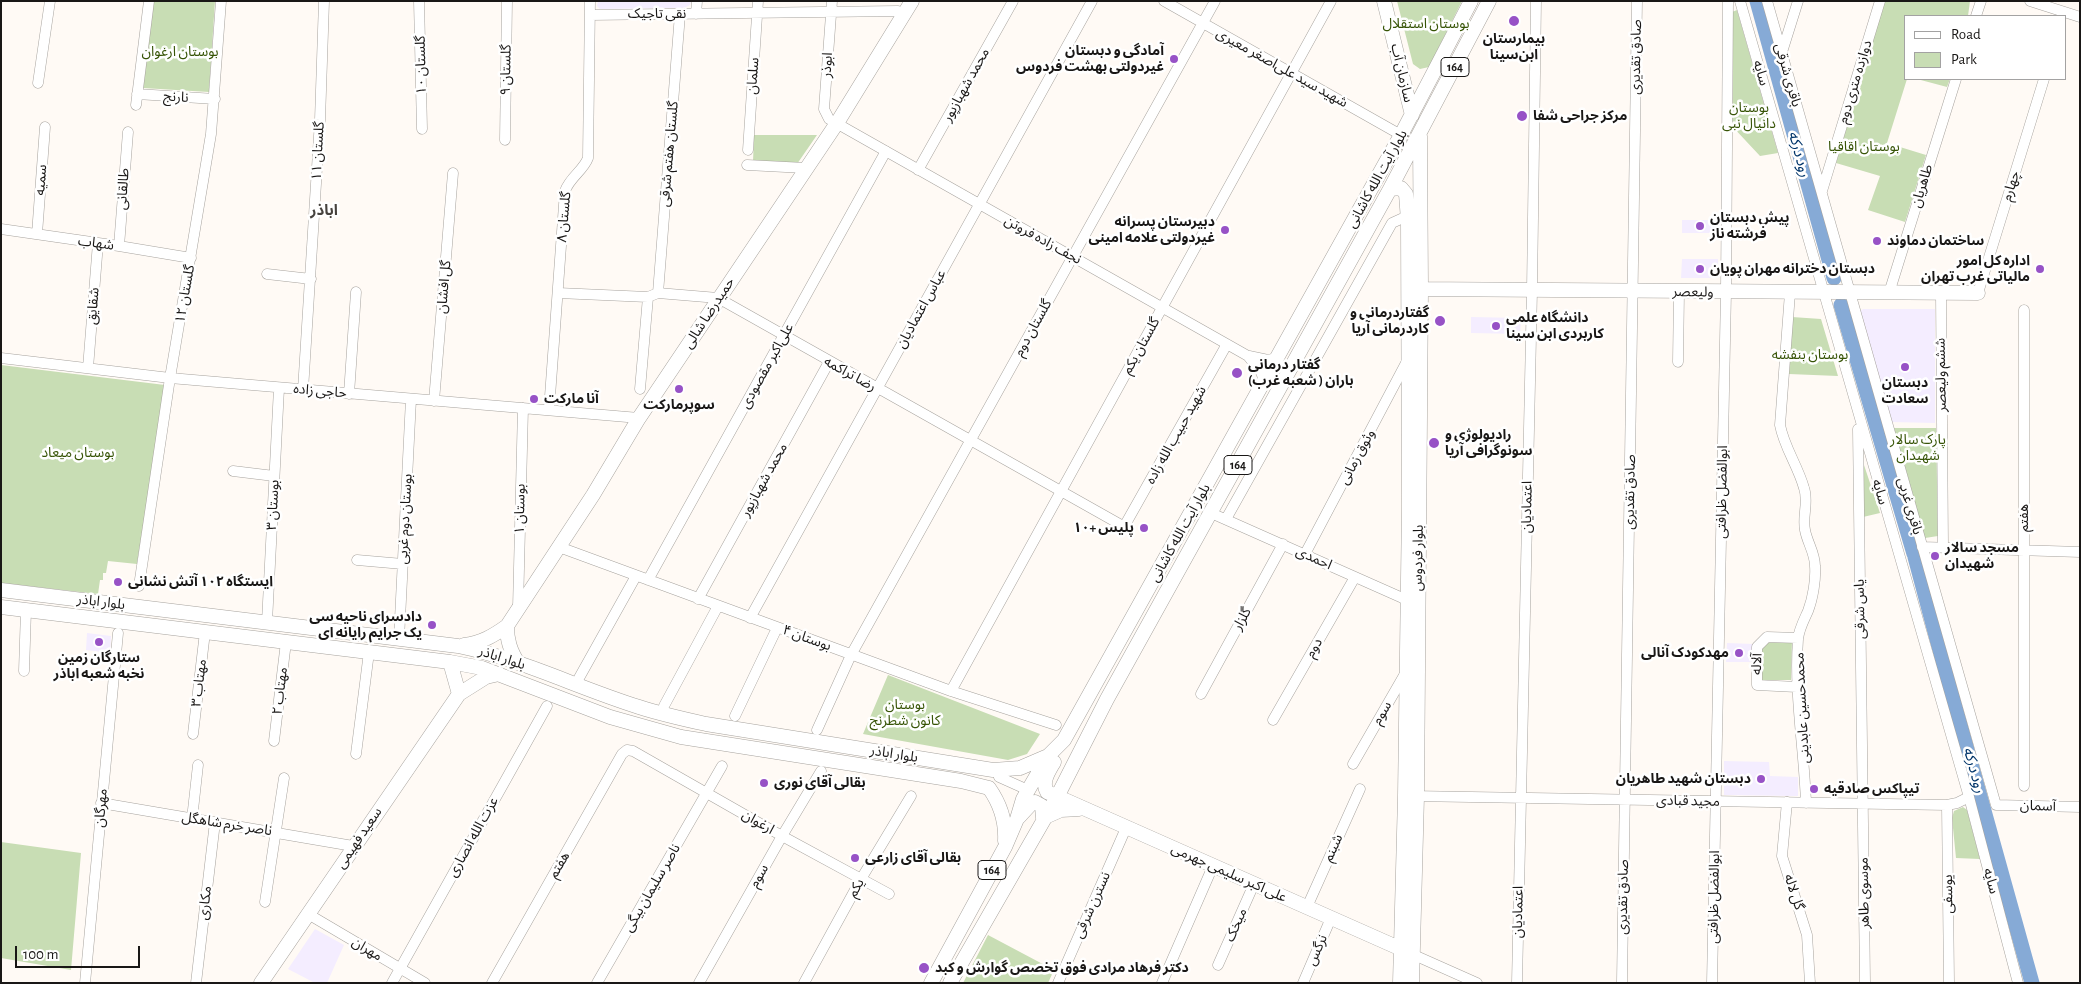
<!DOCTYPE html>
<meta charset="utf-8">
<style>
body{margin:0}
#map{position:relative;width:2081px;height:984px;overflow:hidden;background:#fffaf5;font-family:"Alegreya Sans",sans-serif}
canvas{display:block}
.frame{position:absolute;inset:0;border:2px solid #191716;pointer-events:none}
.legend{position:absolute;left:1904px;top:15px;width:162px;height:65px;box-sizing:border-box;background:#fff;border:1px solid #a3a2a2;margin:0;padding:6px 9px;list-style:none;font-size:15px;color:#191716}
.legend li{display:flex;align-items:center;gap:10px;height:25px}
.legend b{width:25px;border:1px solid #a3a2a2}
.scale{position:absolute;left:15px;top:946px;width:125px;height:22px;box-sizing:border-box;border:2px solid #191716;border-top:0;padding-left:6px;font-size:15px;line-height:18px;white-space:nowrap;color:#191716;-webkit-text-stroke:4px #fff;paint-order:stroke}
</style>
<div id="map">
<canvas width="2081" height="984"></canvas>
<div class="frame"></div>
<ul class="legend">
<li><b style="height:6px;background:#fff"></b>Road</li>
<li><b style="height:14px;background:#c8ddb4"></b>Park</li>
</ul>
<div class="scale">100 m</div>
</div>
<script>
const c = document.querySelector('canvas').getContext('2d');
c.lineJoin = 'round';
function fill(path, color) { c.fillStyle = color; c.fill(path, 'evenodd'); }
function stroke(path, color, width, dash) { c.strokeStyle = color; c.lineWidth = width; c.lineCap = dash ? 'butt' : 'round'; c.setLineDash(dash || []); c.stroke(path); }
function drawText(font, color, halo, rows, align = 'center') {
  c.font = font + ' "Alegreya Sans","Noto Sans Arabic",sans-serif'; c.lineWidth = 5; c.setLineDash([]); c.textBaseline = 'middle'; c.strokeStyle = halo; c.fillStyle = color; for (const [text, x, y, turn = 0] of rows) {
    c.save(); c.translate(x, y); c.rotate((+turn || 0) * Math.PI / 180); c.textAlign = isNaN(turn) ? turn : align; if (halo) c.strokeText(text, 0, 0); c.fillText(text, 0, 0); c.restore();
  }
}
const education = new Path2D(`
 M598 1H691L690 5 684 8 600 9 597 6Z
 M1682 220H1718V233H1682Z
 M1682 259H1718V278H1681Z
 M1863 309H1935V423L1890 422 1858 313Z
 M1471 317 1521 318 1520 334 1471 333Z
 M87 633 111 636 110 653 86 650Z
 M1727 643 1753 644 1752 662H1726Z
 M1724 761 1769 762 1770 776 1798 777V796L1724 795Z
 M315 929 344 945 327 983H315L288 969Z`);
const green = new Path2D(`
 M154 1H215L209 92 143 88Z
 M1397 1H1462L1429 67 1420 69 1413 64Z
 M1884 1H1970L1968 16H1905V79H1907L1887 143 1926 155 1905 222 1868 210 1880 176 1836 163Z
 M1737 10 1778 153 1760 156 1731 125 1732 12Z
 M1917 79H1950L1947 87Z
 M754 135H817L797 164 753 162Z
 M1792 317 1821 319 1838 376 1789 374Z
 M1 365 165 385 137 564 108 561 106 573H103V580H100L98 594 1 583Z
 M1894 428H1936L1938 536 1925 538Z
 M1862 459 1880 513 1863 517Z
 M1792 640 1791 680H1761L1760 647 1768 641Z
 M888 675 1040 734 1027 754 1008 760 863 734Z
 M1963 807 1967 810 1980 859 1956 858 1952 818 1954 811Z
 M1 842 81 853 71 970 1 958Z
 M988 935 1054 970 1048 983H963Z`);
const river = new Path2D(`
 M1757 1 1834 278
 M1841 305 1914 554
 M1915 557 1954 703 2032 983`);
const minor = new Path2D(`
 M419 1 422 129
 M832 1 824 109 829 119 1248 356 1261 372 1264 381
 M1164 1 1401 135
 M1740 1 1969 797 2018 983
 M1767 1 1996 805 2080 807
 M2030 1 2080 17
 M696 14 697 1
 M590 15 898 11 903 14
 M1976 16 1981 1
 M1782 52 1798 1
 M38 83 50 1
 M137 94 215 99
 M136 105 149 1
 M505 140 507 1
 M748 150 758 1
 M747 165 805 168
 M918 170 1013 1
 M1822 191 1880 1
 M1 229 119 246 191 258
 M37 234 45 127
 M119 246 128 132
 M267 274 311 279
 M558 293 648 297 658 293 718 298 1123 526 1125 525 1227 344
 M658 293 680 14
 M1790 293 1780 425C1784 447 1798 466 1804 488 1809 502 1802 516 1805 530 1807 542 1815 553 1815 566 1816 579 1813 598 1808 611 1804 620 1799 629 1798 639 1794 694 1804 748 1806 803
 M1889 293 1956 79
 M1941 293 1943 547
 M1978 293 2044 79
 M1249 356 1268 360 1277 358
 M1 358 170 378 639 418
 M1678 362 1679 292
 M88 368 98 243
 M640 389 648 297
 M303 390 320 120 324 1
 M349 394 356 292
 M434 401 453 173
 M549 410 565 191C570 177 583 171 588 158L590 1
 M1858 429 1865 983
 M233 471 274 476
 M1211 513 1407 600H1414
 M1226 519 1392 223 1403 218 1408 220
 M559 547 951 691 1056 725
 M1922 547 2080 552
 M1305 554 1407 361
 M357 560 403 564
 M648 580 886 151
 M139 586 170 378 211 134 221 1
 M698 599 829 362
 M518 608 523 408
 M750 618 1092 1
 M267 622 279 388
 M399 639 411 399
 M24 671 26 610
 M579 678 636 576
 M1797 687 1757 685V647L1767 637 1798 638
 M951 691 1331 1
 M1201 694 1283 544
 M664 706 718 606
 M735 716 777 628
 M1273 720 1355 577
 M817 730 851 655 1215 1
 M193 734 205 632
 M274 741 286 642
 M356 754 369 652
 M1353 764 1406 672
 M999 777 1028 790
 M2024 786V310
 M1411 796 1947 805 1957 803 1969 797
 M1787 802 1782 856 1807 935 1810 983
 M101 803 353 846
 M1947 805 1949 983
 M192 819 198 765
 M265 902 284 778
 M1307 907 1360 789
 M308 914 425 983
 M1414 955 1477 983
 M1218 965 1254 884
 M85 983 118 633
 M196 983 215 822
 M392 983 547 706
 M492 983 622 754 627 750 633 751 782 836 889 894
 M597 983 722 766
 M699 983 782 836 821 771
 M804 983 861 879 911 796
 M1058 983 1126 828
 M1162 983 1213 866
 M1303 983 1331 918
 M1517 983 1532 290 1536 1
 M1622 983 1637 1
 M1712 983 1726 292 1728 1`);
const major = new Path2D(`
 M1384 1 1412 115
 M1390 189 1401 188 1406 194 1408 220 1409 507 1405 796 1400 983
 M1414 289 1978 293
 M1 590 458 646C521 659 578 688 639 707 661 714 683 719 706 724L993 770 1020 768 1048 756
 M1 607 450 662 482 668 610 717 681 737 961 781 989 788
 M507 626C507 640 510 650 518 663
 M464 645C481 643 493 636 507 626L593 495 639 418 837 123 912 1
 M450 662 459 694
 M1054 762C1049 771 1041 782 1047 792L1408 952
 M989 788C1001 805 1006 821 1005 841
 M1019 817 1031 804 1035 802 1042 806 1043 818 1061 810 1079 809
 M261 983 459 694 486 677 499 674
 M931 983 1005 847 1017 819 1023 799 1048 756 1064 740 1401 135 1471 1
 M950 983 1057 797 1107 699 1390 189 1489 1
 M1412 983 1417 796 1421 289 1420 136`);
const markers = [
 [1514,21,6,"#9752c6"],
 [1174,59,5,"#9752c6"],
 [1522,116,6,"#9752c6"],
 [1700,226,5,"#9752c6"],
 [1225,230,5,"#9752c6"],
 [1877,241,5,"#9752c6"],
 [1700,269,5,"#9752c6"],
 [2040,269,5,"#9752c6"],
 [1440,321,6,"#9752c6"],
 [1496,326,5,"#9752c6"],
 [1905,367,5,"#9752c6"],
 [1237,373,6,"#9752c6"],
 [679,389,5,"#9752c6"],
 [534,399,5,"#9752c6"],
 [1434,443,6,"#9752c6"],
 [1144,528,5,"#9752c6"],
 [1935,556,5,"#9752c6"],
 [118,582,5,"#9752c6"],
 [432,625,5,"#9752c6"],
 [99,642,5,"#9752c6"],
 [1739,653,5,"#9752c6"],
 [1761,779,5,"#9752c6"],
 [764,783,5,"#9752c6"],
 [1814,789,5,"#9752c6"],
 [855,858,5,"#9752c6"],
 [924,968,6,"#9752c6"]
];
const shields = [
 [1455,67,28],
 [1238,465,28],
 [992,870,28]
];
const shieldNames = [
 ["164",1455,67],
 ["164",1238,465],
 ["164",992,870]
];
const streetNames = [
 ["نقی تاجیک",657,14],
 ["صادق تقدیری",1636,57,-89],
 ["گلستان ۱۰",421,65,-91],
 ["ابوذر",827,65,-86],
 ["شهید سید علی‌اصغر معیری",1282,68,29],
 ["گلستان ۹",506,70,-89],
 ["سازمان آب",1402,73,77],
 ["سایه",1761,73,74],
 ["باقری شرقی",1788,75,74],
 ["سلمان",753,76,-86],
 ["دوازده متری دوم",1855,82,-73],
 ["محمد شهبازپور",966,85,-61],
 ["نارنج",176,97,4],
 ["گلستان ۱۱",318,151,-87],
 ["گلستان هفتم شرقی",669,154,-85],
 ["بلوار آیت الله کاشانی",1377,179,-61],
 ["سمیه",41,180,-86],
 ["طاهریان",1922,186,-73],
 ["چهارم",2011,186,-73],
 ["طالقانی",123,189,-86],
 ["گلستان ٨",564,217,-85],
 ["نجف زاده فروتن",1043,240,29],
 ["شهاب",96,243,8],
 ["گل افشان",444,287,-85],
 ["ولیعصر",1693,292,1],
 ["گلستان ۱۲",185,294,-80],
 ["شقایق",93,306,-85],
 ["عباس اعتمادیان",921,309,-61],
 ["حمیدرضا شالی",709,313,-57],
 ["گلستان دوم",1033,328,-61],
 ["گلستان یکم",1141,346,-61],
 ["علی‌اکبر مقصودی",767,366,-61],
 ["رضا تراکمه",850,374,29],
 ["ششم ولیعصر",1941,375,-91],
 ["حاجی زاده",320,391,5],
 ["شهید حبیب الله زاده",1176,435,-61],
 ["وثوق زمانی",1357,457,-62],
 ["محمد شهبازپور",764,480,-61],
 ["صادق تقدیری",1630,492,-89],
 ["ابوالفضل ظرافتی",1722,492,-89],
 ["سایه",1880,492,74],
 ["بوستان ۳",273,505,-87],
 ["باقری غربی",1910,506,74],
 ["اعتمادیان",1527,507,-89],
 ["بوستان ۱",520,509,-89],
 ["هفتم",2024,518,-90],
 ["بوستان دوم غربی",405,519,-87],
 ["بلوار آیت الله کاشانی",1180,533,-61],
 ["احمدی",1314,558,24],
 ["بلوار فردوس",1418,558,-89],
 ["بلوار اباذر",101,602,7],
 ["یاس شرقی",1860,609,-91],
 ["گلزار",1242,619,-61],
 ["بوستان ۴",807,638,20],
 ["دوم",1314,648,-60],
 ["بلوار اباذر",502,658,18],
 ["آلاله",1757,664,-88],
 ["مهتاب ۳",199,683,-83],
 ["مهتاب ۲",280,691,-83],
 ["محمدحسین عابدینی",1802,708,-93],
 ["سوم",1382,713,-60],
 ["بلوار اباذر",894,754,9],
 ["مجید قبادی",1688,801,1],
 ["آسمان",2038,806,2],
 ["مهرگان",101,808,-85],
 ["ارغوان",758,822,30],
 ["ناصر خرم شاهگل",227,824,9],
 ["عزت الله انصاری",473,837,-61],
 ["سعید فهیمی",359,838,-56],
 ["شبنم",1333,848,-66],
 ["هفتم",559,865,-60],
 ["علی اکبر سلیمی جهرمی",1229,873,24],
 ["سوم",759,876,-61],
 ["سایه",1991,881,75],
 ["ناصر سلیمان بیگی",652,888,-60],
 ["یکم",856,888,-61],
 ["گل لاله",1794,892,72],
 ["موسوی طاهر",1864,893,-91],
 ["یوسفی",1948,894,-91],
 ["صادق تقدیری",1623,897,-89],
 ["ابوالفضل ظرافتی",1714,897,-89],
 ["مکاری",205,903,-83],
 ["نسترن شرقی",1092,905,-66],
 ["اعتمادیان",1518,912,-89],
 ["میخک",1236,925,-66],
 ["مهران",367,949,31],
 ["نرگس",1317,950,-66]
];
const parkNames = [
 ["بوستان استقلال",1426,24],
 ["بوستان ارغوان",180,52],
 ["بوستان",1749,108],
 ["دانیال نبی",1749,124],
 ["بوستان اقاقیا",1864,147],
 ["بوستان بنفشه",1810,355],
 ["پارک سالار",1918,440],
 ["شهیدان",1918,456],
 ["بوستان میعاد",78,453],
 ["بوستان",905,705],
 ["کانون شطرنج",905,721]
];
const poiNames = [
 ["بیمارستان",1514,39,"center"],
 ["ابن‌سینا",1514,55,"center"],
 ["آمادگی و دبستان",1164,51,"right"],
 ["غیردولتی بهشت فردوس",1164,67,"right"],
 ["مرکز جراحی شفا",1533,116],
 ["پیش دبستان",1710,218],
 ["فرشته ناز",1710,234],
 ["دبیرستان پسرانه",1215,222,"right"],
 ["غیردولتی علامه امینی",1215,238,"right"],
 ["ساختمان دماوند",1887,241],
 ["اداره کل امور",2030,261,"right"],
 ["مالیاتی غرب تهران",2030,277,"right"],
 ["دبستان دخترانه مهران پويان",1710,269],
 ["گفتاردرمانی و",1429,313,"right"],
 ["کاردرمانی آریا",1429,329,"right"],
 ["دانشگاه علمی",1506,318],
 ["کاربردی ابن سینا",1506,334],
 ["گفتار درمانی",1248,365],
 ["باران ( شعبه غرب)",1248,381],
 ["دبستان",1905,383,"center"],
 ["سعادت",1905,399,"center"],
 ["آنا مارکت",544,399],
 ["سوپرمارکت",679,405,"center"],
 ["رادیولوژی و",1445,435],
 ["سونوگرافی آریا",1445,451],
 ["پلیس +۱۰",1134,528,"right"],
 ["مسجد سالار",1945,548],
 ["شهیدان",1945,564],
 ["ایستگاه ۱۰۲ آتش نشانی",128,582],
 ["دادسرای ناحیه سی",422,617,"right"],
 ["یک جرایم رایانه ای",422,633,"right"],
 ["مهدکودک آنالی",1729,653,"right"],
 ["ستارگان زمین",99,658,"center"],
 ["نخبه شعبه اباذر",99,674,"center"],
 ["دبستان شهید طاهریان",1751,779,"right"],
 ["بقالی آقای نوری",774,783],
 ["تیپاکس صادقیه",1824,789],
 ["بقالی آقای زارعی",865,858],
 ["دکتر فرهاد مرادی فوق تخصص گوارش و کبد",935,968]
];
const waterNames = [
 ["رود درکه",1799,154,75],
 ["رود درکه",1974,770,75]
];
const neighbourhoodNames = [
 ["اباذر",324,210]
];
fill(education, '#f4edff');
fill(green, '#c8ddb4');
stroke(river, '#86aad6', 15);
stroke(minor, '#a7a39e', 11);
stroke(major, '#a7a39e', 15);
stroke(minor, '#fff', 10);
stroke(major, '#fff', 14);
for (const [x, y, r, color] of markers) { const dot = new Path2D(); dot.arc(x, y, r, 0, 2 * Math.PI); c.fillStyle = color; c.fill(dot); stroke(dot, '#fff', 2); }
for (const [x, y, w] of shields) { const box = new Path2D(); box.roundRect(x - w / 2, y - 9.5, w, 19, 4); c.fillStyle = '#fff'; c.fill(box); stroke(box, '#191716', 1); }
drawText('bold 12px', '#191716', null, shieldNames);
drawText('14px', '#191716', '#fff', streetNames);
drawText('14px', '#375406', '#fff', parkNames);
drawText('bold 14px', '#191716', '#fff', poiNames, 'left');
drawText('italic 15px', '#003469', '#fff', waterNames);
drawText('bold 15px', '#46423e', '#fff', neighbourhoodNames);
</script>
